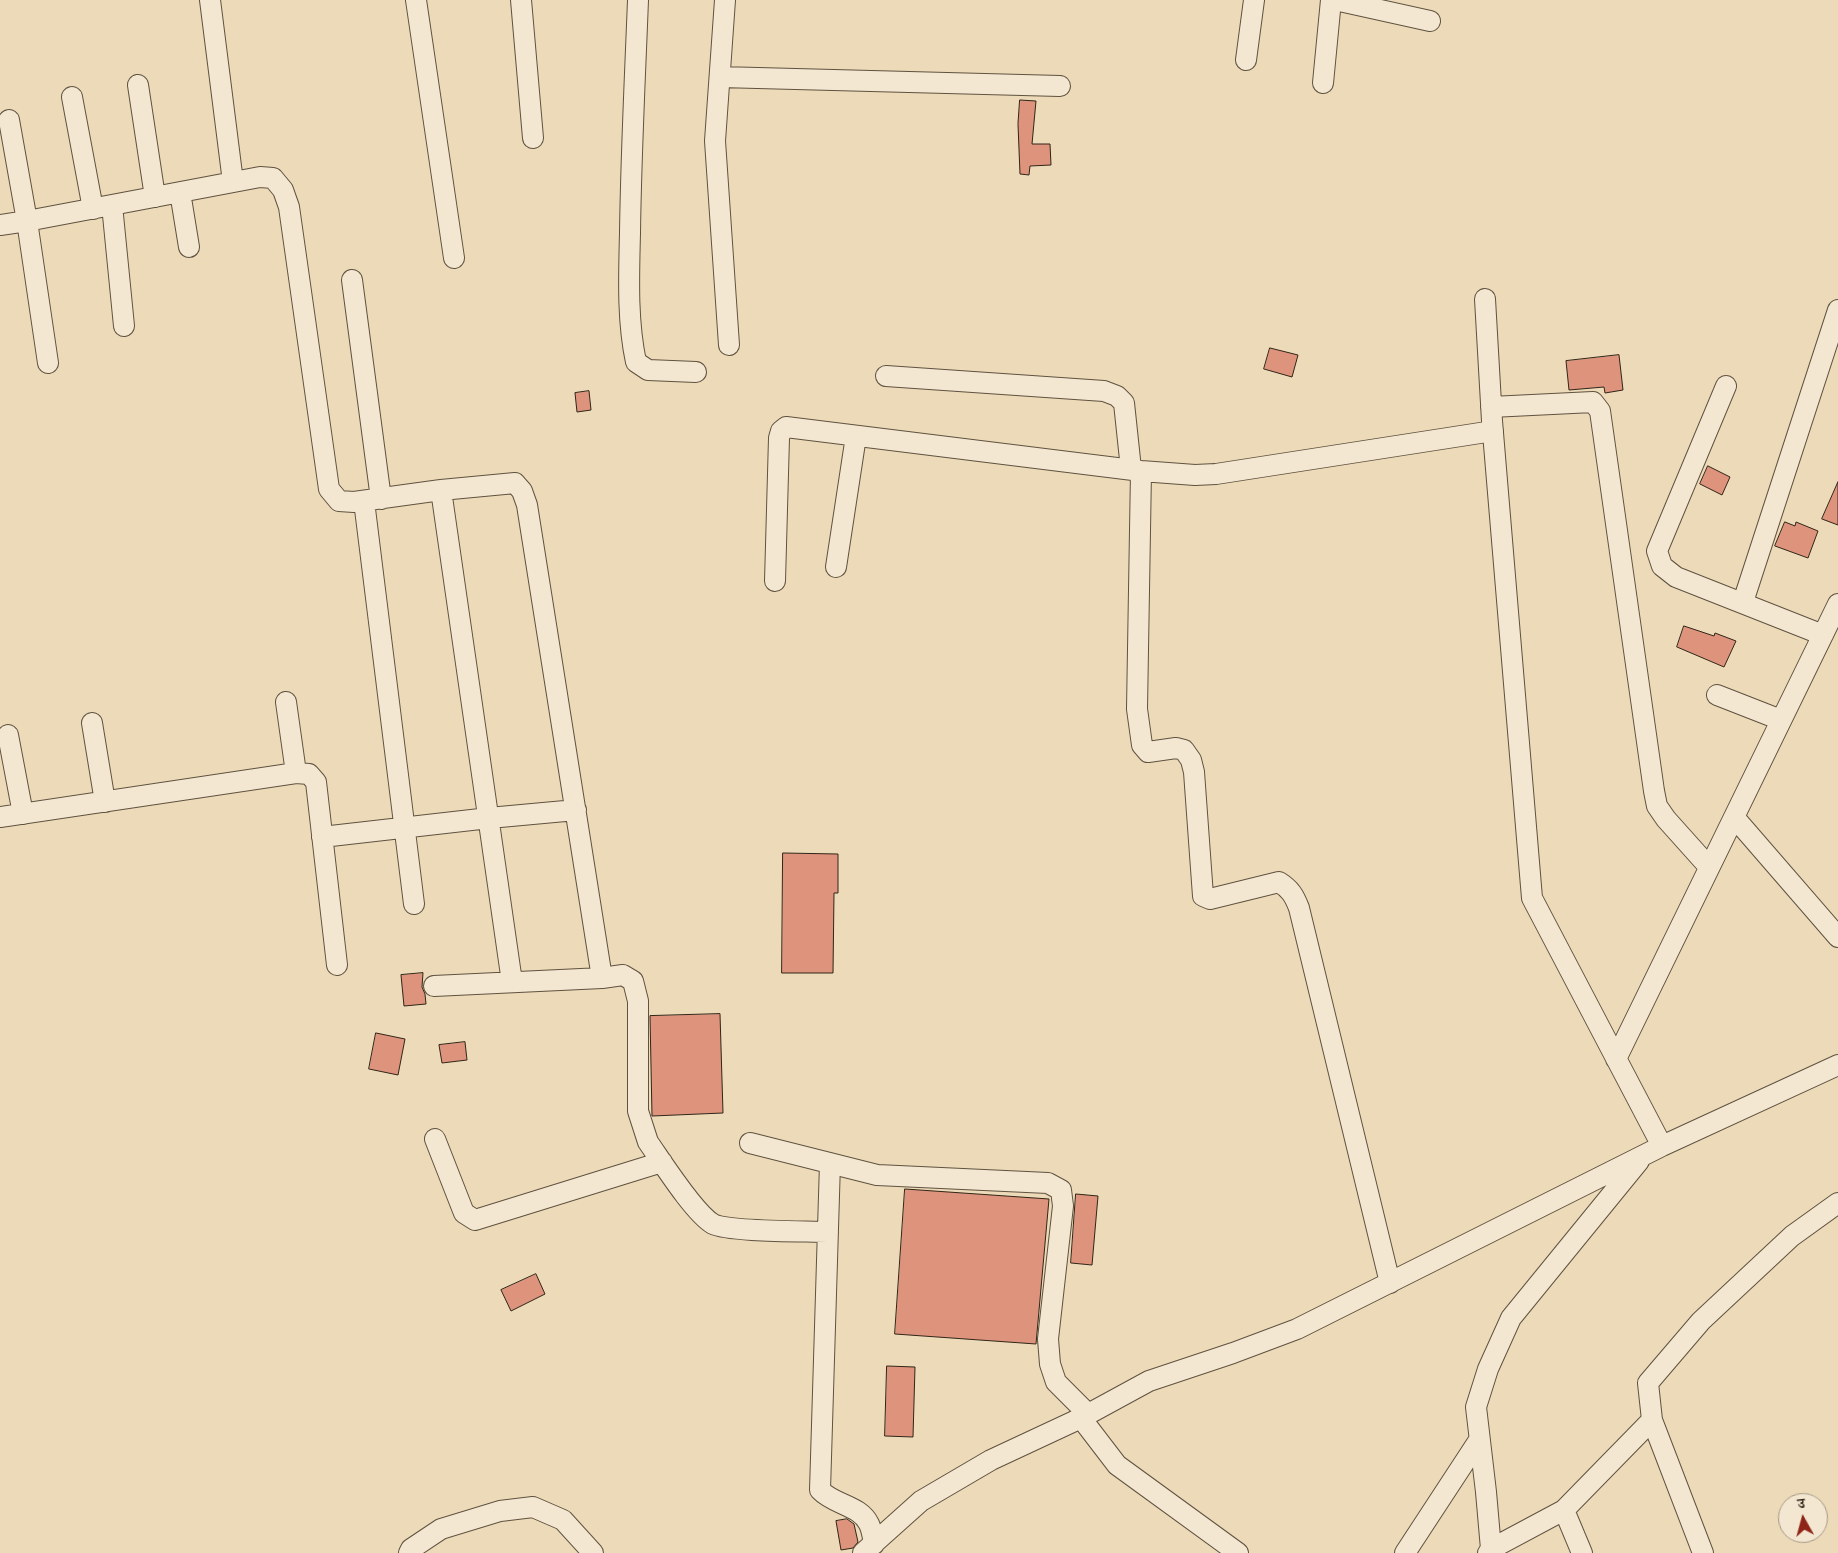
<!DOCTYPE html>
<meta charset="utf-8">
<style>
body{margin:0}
#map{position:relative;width:1838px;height:1553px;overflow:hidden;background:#eddab8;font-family:"IM FELL English","Noto Serif Devanagari",serif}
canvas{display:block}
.north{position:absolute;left:1778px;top:1493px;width:50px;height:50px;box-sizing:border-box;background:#f3e7d1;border:1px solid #a59987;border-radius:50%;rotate:353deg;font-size:14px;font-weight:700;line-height:20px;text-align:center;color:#302518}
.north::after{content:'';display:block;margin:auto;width:18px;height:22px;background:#8f2418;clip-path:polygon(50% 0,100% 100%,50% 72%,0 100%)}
</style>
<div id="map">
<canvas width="1838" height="1553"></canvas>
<div class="north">उ</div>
</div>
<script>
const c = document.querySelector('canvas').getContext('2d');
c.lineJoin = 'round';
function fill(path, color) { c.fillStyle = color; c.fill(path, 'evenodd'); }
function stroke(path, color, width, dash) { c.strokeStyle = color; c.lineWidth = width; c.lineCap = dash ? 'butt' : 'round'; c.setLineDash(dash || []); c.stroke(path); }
const building = new Path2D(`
 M1020 100 1036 101 1032 144H1050L1051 165 1030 166 1029 175 1020 174 1018 124Z
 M1270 348 1298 355 1292 377 1264 369Z
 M1619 355 1623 390 1605 393 1604 387 1569 390 1566 361Z
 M589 391 591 410 577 412 575 393Z
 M1708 466 1730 477 1722 495 1700 484Z
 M1838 482V525L1822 519Z
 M1785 522 1795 526 1796 522 1818 531 1808 558 1775 546Z
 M1684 626 1714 636 1715 633 1736 641 1724 667 1677 647Z
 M783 853 838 854V893H834L833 973H782Z
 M423 973 422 987 425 994 426 1004 404 1006 401 975Z
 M720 1014 723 1113 652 1116 650 1016Z
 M376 1033 405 1039 398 1075 369 1069Z
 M465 1042 467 1060 442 1063 439 1045Z
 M905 1189 1049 1199 1036 1344 895 1334Z
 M1076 1194 1098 1196 1092 1265 1071 1263Z
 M536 1274 545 1294 511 1311 501 1290Z
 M887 1366 915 1367 913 1437 885 1436Z
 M847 1519 854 1524 858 1542 853 1548 841 1550 836 1521Z`);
const street = new Path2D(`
 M210 0 233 182
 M416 0 454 258
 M521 0 533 138
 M638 0C635 78 631 155 630 233 629 275 627 320 636 362L648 370 696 372
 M725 0 715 141 729 345
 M1335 0 1430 21
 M1246 60 1254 0
 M720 77 1060 86
 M1323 83 1331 0
 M138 85 155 197
 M72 97 93 209
 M9 120 27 221 48 363
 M180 192 189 247
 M112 205 124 326
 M0 225 27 221 260 177 273 178 283 190 289 207 329 489 339 501 354 502 441 490 515 483 522 491 527 505 602 978
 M352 280 381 499
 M1485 299 1492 421 1532 898 1662 1146
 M886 376 1104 391 1117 396 1124 403 1131 469
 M1726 386 1657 551 1662 566 1676 577 1823 635
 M1491 407 1593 402 1600 411 1654 791 1657 806 1666 819 1709 867
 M1141 471 1137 709 1142 745 1148 752 1176 748 1184 750 1191 760 1194 772 1203 896 1210 899 1279 882C1290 889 1294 895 1299 908L1390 1283
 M441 490 512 982
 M364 501 414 904
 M836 567 856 436
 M775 581 779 438 781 431 786 427 1141 471 1195 475 1216 474 1493 431
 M1743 602 1838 310
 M1717 695 1781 720
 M286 702 296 773
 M92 723 105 802
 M8 735 23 814
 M0 817 296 773 309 774 316 782 337 965
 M1734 817 1838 937
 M322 837 489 818 576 810
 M434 986 602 978 623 975 633 981 638 1001V1111L648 1142C662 1162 694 1213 713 1224 729 1232 805 1231 828 1232
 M1616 1059 1838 604
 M435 1139 464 1213 475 1220 662 1162
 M750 1143 877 1175 1048 1183 1061 1190 1063 1206 1048 1339 1050 1364 1056 1382 1088 1414
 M830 1163 820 1490C834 1505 860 1505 869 1524 872 1530 873 1538 874 1544
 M1081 1418 1117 1465 1238 1553
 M1652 1420 1703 1553
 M1564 1510 1582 1553
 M1491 1549 1486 1492 1476 1407 1488 1369 1511 1318 1639 1161
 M409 1553 411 1549 441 1529 500 1511 533 1507 563 1520 593 1553
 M863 1553 921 1501 991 1460 1081 1418 1149 1381 1233 1353 1297 1329 1662 1146 1838 1065
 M1405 1553 1479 1440
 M1488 1553 1491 1549 1564 1510 1652 1420 1648 1383 1701 1321 1792 1236 1838 1203`);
fill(building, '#dd937c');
stroke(building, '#302518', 1);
stroke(street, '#5f5240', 22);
stroke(street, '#f3e7d1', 20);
</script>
